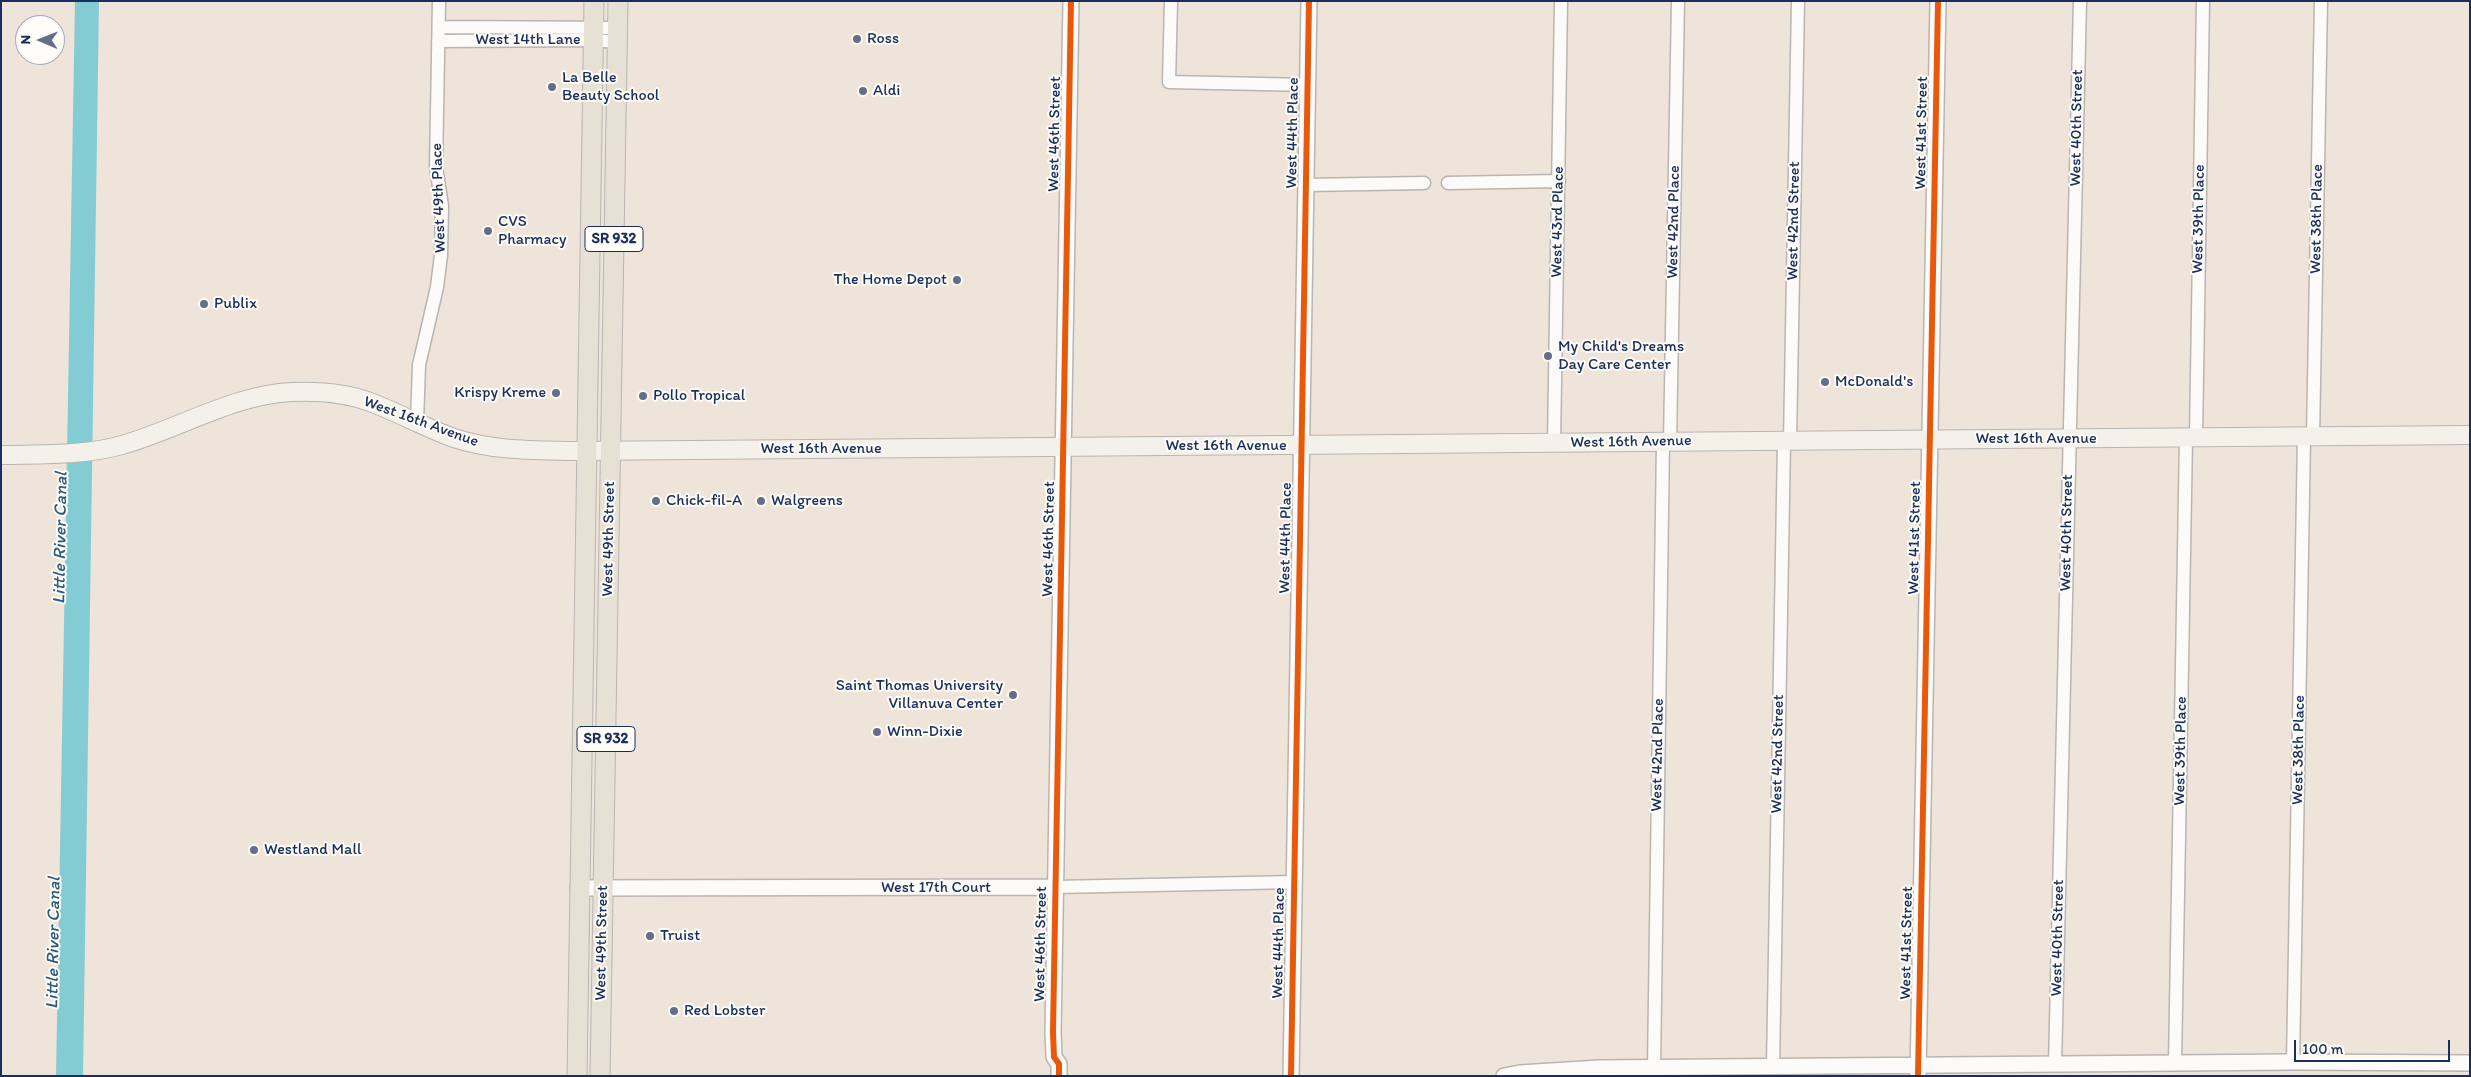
<!DOCTYPE html>
<style>
body{margin:0}
#map{position:relative;width:2471px;height:1077px;overflow:hidden;background:#eee4d9;font-family:Itim,sans-serif}
canvas{display:block}
.frame{position:absolute;inset:0;border:2px solid #1b2f5e;pointer-events:none}
.north{position:absolute;left:15px;top:15px;width:50px;height:50px;box-sizing:border-box;background:#fdfcf7;border:1px solid #a3aaba;border-radius:50%;rotate:271deg;font-size:14px;font-weight:700;line-height:20px;text-align:center;color:#1b2f5e}
.north::after{content:'';display:block;margin:auto;width:18px;height:22px;background:#656e89;clip-path:polygon(50% 0,100% 100%,50% 72%,0 100%)}
.scale{position:absolute;left:2294px;top:1040px;width:156px;height:22px;box-sizing:border-box;border:2px solid #1b2f5e;border-top:0;padding-left:6px;font-size:15px;line-height:18px;white-space:nowrap;color:#1b2f5e;-webkit-text-stroke:4px #fdfcf7;paint-order:stroke}
</style>
<div id="map">
<canvas width="2471" height="1077"></canvas>
<div class="frame"></div>
<div class="north">N</div>
<div class="scale">100 m</div>
</div>
<script>
const c = document.querySelector('canvas').getContext('2d');
c.lineJoin = 'round';
function fill(path, color) { c.fillStyle = color; c.fill(path, 'evenodd'); }
function stroke(path, color, width, dash) { c.strokeStyle = color; c.lineWidth = width; c.lineCap = dash ? 'butt' : 'round'; c.setLineDash(dash || []); c.stroke(path); }
function drawText(font, color, halo, rows, align = 'center') {
  c.font = font + ' Itim,sans-serif'; c.lineWidth = 4; c.setLineDash([]); c.textBaseline = 'middle'; c.strokeStyle = halo; c.fillStyle = color; for (const [text, x, y, turn = 0] of rows) {
    c.save(); c.translate(x, y); c.rotate((+turn || 0) * Math.PI / 180); c.textAlign = isNaN(turn) ? turn : align; if (halo) c.strokeText(text, 0, 0); c.fillText(text, 0, 0); c.restore();
  }
}
const water = new Path2D(`
 M75 1H99L83 1076H56Z`);
const minor = new Path2D(`
 M1171 1 1169 82 1308 85
 M439 27 617 28
 M438 41 593 40 617 42
 M1448 183 1559 181
 M1306 185 1424 183
 M417 422 419 365 437 287 441 255 442 206 436 167 439 1
 M2313 437 2321 1
 M2196 438 2203 1
 M1790 441 1798 1
 M1670 442 1678 1
 M1554 443 1561 1
 M1056 887 1294 882
 M2293 1062 2304 437
 M2175 1063 2186 438
 M2055 1065 2080 1
 M1773 1066 1784 441
 M1654 1068 1663 442`);
const tertiary = new Path2D(`
 M578 888 1056 887
 M1059 1076V1064L1054 1057 1053 1032 1071 1
 M1291 1076 1309 1
 M1504 1076 1520 1073 1599 1068 2293 1062 2470 1063
 M1918 1076 1938 1`);
const secondary = new Path2D(`
 M1 455C41 454 83 456 122 445 176 430 235 394 292 392 317 391 346 393 370 402 399 413 426 428 454 438 493 451 534 450 574 451L2470 435`);
const primary = new Path2D(`
 M577 1076 594 1
 M600 1076 618 1`);
const cycleway = new Path2D(`
 M1059 1076V1064L1054 1057 1053 1032 1071 1
 M1291 1076 1309 1
 M1918 1076 1938 1`);
const markers = [
 [857,39,5,"#656e89"],
 [552,87,5,"#656e89"],
 [863,91,5,"#656e89"],
 [488,231,5,"#656e89"],
 [957,280,5,"#656e89"],
 [204,304,5,"#656e89"],
 [1548,356,5,"#656e89"],
 [1825,382,5,"#656e89"],
 [556,393,5,"#656e89"],
 [643,396,5,"#656e89"],
 [656,501,5,"#656e89"],
 [761,501,5,"#656e89"],
 [1013,695,5,"#656e89"],
 [877,732,5,"#656e89"],
 [254,850,5,"#656e89"],
 [650,936,5,"#656e89"],
 [674,1011,5,"#656e89"]
];
const shields = [
 [614,239,58],
 [606,739,58]
];
const shieldNames = [
 ["SR 932",614,239],
 ["SR 932",606,739]
];
const poiNames = [
 ["Ross",867,39],
 ["La Belle",562,78],
 ["Beauty School",562,96],
 ["Aldi",873,91],
 ["CVS",498,222],
 ["Pharmacy",498,240],
 ["The Home Depot",947,280,"right"],
 ["Publix",214,304],
 ["My Child's Dreams",1558,347],
 ["Day Care Center",1558,365],
 ["McDonald's",1835,382],
 ["Krispy Kreme",546,393,"right"],
 ["Pollo Tropical",653,396],
 ["Chick-fil-A",666,501],
 ["Walgreens",771,501],
 ["Saint Thomas University",1003,686,"right"],
 ["Villanuva Center",1003,704,"right"],
 ["Winn-Dixie",887,732],
 ["Westland Mall",264,850],
 ["Truist",660,936],
 ["Red Lobster",684,1011]
];
const streetNames = [
 ["West 14th Lane",528,40],
 ["West 40th Street",2077,128,-89],
 ["West 44th Place",1293,133,-89],
 ["West 41st Street",1922,133,-89],
 ["West 46th Street",1055,134,-89],
 ["West 49th Place",439,198,-92],
 ["West 39th Place",2199,219,-89],
 ["West 38th Place",2317,219,-89],
 ["West 42nd Street",1794,221,-89],
 ["West 43rd Place",1558,222,-89],
 ["West 42nd Place",1674,222,-89],
 ["West 16th Avenue",421,422,20],
 ["West 16th Avenue",2036,439],
 ["West 16th Avenue",1631,442,-1],
 ["West 16th Avenue",1226,446],
 ["West 16th Avenue",821,449],
 ["West 40th Street",2067,533,-89],
 ["West 44th Place",1286,538,-89],
 ["West 41st Street",1915,538,-89],
 ["West 49th Street",609,539,-89],
 ["West 46th Street",1049,539,-89],
 ["West 38th Place",2299,750,-89],
 ["West 39th Place",2181,751,-89],
 ["West 42nd Street",1778,754,-89],
 ["West 42nd Place",1658,755,-89],
 ["West 17th Court",936,888],
 ["West 40th Street",2058,938,-89],
 ["West 49th Street",602,943,-89],
 ["West 44th Place",1279,943,-89],
 ["West 41st Street",1907,943,-89],
 ["West 46th Street",1041,944,-89]
];
const waterNames = [
 ["Little River Canal",61,538,-89],
 ["Little River Canal",54,943,-89]
];
fill(water, '#84ccd3');
stroke(minor, '#b9b5b2', 15);
stroke(tertiary, '#b9b5b2', 18);
stroke(secondary, '#b9b5b2', 20);
stroke(primary, '#b9b5b2', 21);
stroke(minor, '#fcfbf9', 12);
stroke(tertiary, '#fcfbf9', 15);
stroke(secondary, '#f4f1eb', 18);
stroke(primary, '#e7e1d5', 19);
stroke(cycleway, '#e8590c', 6);
for (const [x, y, r, color] of markers) { const dot = new Path2D(); dot.arc(x, y, r, 0, 2 * Math.PI); c.fillStyle = color; c.fill(dot); stroke(dot, '#fdfcf7', 2); }
for (const [x, y, w] of shields) { const box = new Path2D(); box.roundRect(x - w / 2, y - 12.5, w, 25, 4); c.fillStyle = '#fdfcf7'; c.fill(box); stroke(box, '#1b2f5e', 1); }
drawText('bold 15px', '#1b2f5e', null, shieldNames);
drawText('16px', '#1b2f5e', '#fdfcf7', poiNames, 'left');
drawText('16px', '#1b2f5e', '#fdfcf7', streetNames);
drawText('italic 18px', '#2d5b80', '#fdfcf7', waterNames);
</script>
